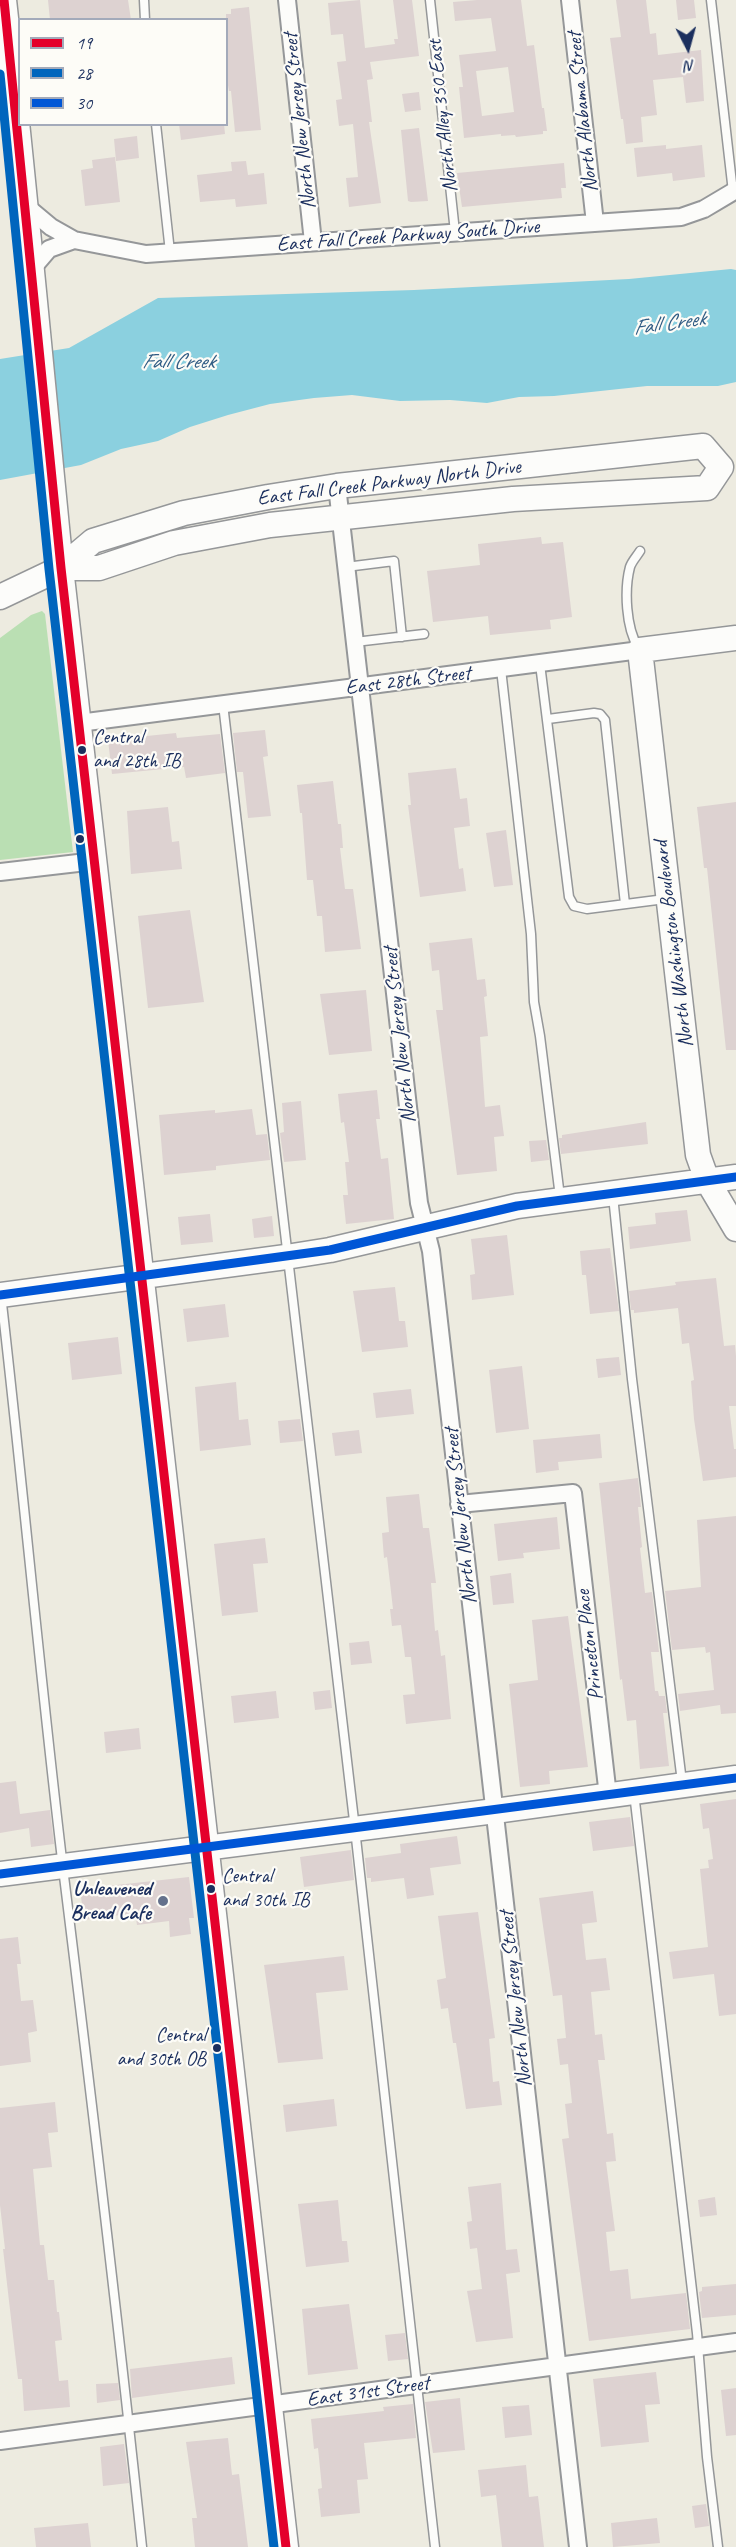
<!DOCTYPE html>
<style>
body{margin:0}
#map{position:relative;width:736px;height:2547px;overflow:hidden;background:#edebe0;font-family:Caveat,sans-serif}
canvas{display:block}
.legend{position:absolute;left:18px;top:18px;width:210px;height:108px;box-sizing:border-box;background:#fdfcf7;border:2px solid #a3aaba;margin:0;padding:8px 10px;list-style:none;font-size:18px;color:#1b2f5e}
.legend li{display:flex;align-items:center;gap:12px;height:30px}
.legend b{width:30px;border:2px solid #a3aaba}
.north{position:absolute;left:658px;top:18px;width:60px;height:60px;-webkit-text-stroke:4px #fdfcf7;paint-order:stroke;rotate:174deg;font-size:16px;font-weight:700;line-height:24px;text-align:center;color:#1b2f5e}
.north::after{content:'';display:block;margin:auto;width:21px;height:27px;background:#1b2f5e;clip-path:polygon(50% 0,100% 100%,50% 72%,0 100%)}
</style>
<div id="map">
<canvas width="736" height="2547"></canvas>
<ul class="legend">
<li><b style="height:8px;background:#e4002b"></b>19</li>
<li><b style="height:8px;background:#0065bd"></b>28</li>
<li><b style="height:8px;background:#0056d6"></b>30</li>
</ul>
<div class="north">N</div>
</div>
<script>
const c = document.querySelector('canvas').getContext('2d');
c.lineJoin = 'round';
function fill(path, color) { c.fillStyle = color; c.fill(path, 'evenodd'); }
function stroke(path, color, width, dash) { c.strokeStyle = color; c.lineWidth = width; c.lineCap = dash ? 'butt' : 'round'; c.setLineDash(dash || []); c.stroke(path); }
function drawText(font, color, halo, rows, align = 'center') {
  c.font = font + ' Caveat,sans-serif'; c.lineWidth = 4.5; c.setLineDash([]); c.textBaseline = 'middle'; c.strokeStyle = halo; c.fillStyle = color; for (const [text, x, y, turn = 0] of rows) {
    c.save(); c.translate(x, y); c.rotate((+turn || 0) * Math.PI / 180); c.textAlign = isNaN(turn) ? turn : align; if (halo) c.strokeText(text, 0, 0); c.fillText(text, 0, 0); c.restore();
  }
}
const green = new Path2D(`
 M42 611 45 614 73 852 0 860V638L31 615Z`);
const water = new Path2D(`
 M731 269 736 270V382L718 386H647L554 396 519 397 487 403 450 400 400 401 352 395 314 398 270 404 228 415 190 427 158 441 121 449 81 465 0 480V359L69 348 158 298 414 290 629 279Z`);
const building = new Path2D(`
 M48 0H128L131 20H50Z
 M360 0 365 48 395 44 394 39H398L393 0H412L419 56 370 62 373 79 367 80 372 122H369L381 203 349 207 346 178 358 177 353 124 339 126 336 100 342 99 337 62 346 61 343 34 331 35 328 3Z
 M477 0H521L527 46 534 45 542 108H544L547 131H543V134L516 137 515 135 501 136V134L464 138 459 87H463L459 55 496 51 491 18 455 21 453 2ZM508 67 514 112 482 116 476 71Z
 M616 0H646L650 34 656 33 658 55 701 50 704 101 686 103 683 77 653 80 657 115 641 117 643 142 626 144 623 119H621L610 38 621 37Z
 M676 0H694L696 18 678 20Z
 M249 7 261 130 235 132 231 91H229L226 74V14H231V9Z
 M419 92 421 110 405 112 402 94Z
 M179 124H224L225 134 181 140Z
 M419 128 428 201 411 202 408 201 401 130Z
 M137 136 139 158 116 161 114 139Z
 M666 145V149L702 145 705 177 673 181 672 173 637 177 634 148Z
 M115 157 120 202 85 206 81 170 93 168 92 160Z
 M246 161 248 175 264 173 267 204 236 207 235 199 200 202 197 175 232 171 231 162Z
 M564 163 566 188H561L562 198 462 207 457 173Z
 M541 537 542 544 563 542 572 617 550 620 551 629 490 635 488 616 433 622 427 571 480 565 478 544Z
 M265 730 268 756 263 757 271 816 248 818 243 772H237L233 733Z
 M176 733 177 738 220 734 225 773 186 778 184 767 112 774 108 740Z
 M456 768 460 799 467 798 470 826 454 828 459 869 463 868 466 891 420 897 408 805H411L408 773Z
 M333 781 338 824H341L343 848H340L345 889H353L361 949 325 952 322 916H317L313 880H307L302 813H300L297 785Z
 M736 802V1050H726L707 868H704L697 807Z
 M168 807 172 842 179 841 182 869 131 874 127 811Z
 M506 830 513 885 494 887 486 833Z
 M190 910 204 1002 148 1008 138 916Z
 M472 938 477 980 485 979 487 996 484 997 488 1036 480 1037 485 1107 500 1105 504 1136 494 1137 497 1171 457 1175 436 1010H443L439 970 432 971 429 943Z
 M366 990 372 1051 329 1055 320 994Z
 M377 1090 380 1119H376L381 1159 388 1158 394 1219 346 1224 343 1195H348L345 1162H349L344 1122 341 1123 338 1094Z
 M301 1101 306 1160 284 1162 280 1133 284 1132 282 1103Z
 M252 1109 256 1135 267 1134 270 1160 216 1166V1170L164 1175 159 1115 215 1110V1113Z
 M646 1122 648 1144 561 1154 559 1138H562V1135Z
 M546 1140 549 1160 531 1162 529 1141Z
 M687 1210 691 1241 630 1249 628 1227 656 1224 655 1213Z
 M210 1214 213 1242 181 1245 178 1217Z
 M272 1216 274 1236 254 1238 252 1219Z
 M507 1235 514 1295 472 1300 470 1275 475 1274 471 1239Z
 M610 1248 619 1311 590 1314 586 1275H582L580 1251Z
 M716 1278 724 1346 735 1345 736 1356V1406H729L734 1449H736V1477L703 1481 694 1419 691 1381 694 1380 689 1343 682 1344 678 1308 634 1313V1310H631L629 1291 676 1285 675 1282Z
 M395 1287 399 1321H405L408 1347 362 1352 353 1291Z
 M225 1304 229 1337 187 1342 183 1309Z
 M118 1337 122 1374 72 1380 68 1343Z
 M619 1357 621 1375 598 1378 596 1359Z
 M522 1366 529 1429 496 1433 489 1370Z
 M236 1382 239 1420 248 1419 251 1445 200 1451 195 1387Z
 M411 1389 414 1414 376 1418 373 1393Z
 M300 1419 303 1441 280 1443 278 1421Z
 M359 1430 362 1453 335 1456 332 1433Z
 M600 1434 602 1458 558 1462 559 1470 536 1473 533 1440Z
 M638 1478 641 1507H638L642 1547 640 1548 645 1593 652 1592 659 1652H651L655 1691H658L659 1696H665L667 1713H663L669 1766 640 1769 636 1720 627 1721 622 1679 620 1680 599 1483Z
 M419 1494 423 1528H429L436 1583H431L435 1631 438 1630 441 1656 445 1655 451 1719 406 1724 403 1695 415 1694 411 1657H405L401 1625 392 1626 390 1609H393L387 1557 384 1558 382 1533 389 1532 386 1497Z
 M736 1516V1713L721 1714 720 1705 680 1711 678 1694 714 1690 710 1652 706 1653 705 1647 672 1650 665 1591 701 1587 697 1520Z
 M557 1517 560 1549 523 1553 524 1558 498 1561 494 1524Z
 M265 1538 268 1563 253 1564 258 1612 222 1616 214 1544Z
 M511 1573 514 1603 493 1605 490 1576Z
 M568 1616 588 1767 549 1771 550 1784 520 1787 509 1684 538 1680 532 1620Z
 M369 1641 372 1663 351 1665 349 1643Z
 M330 1690 332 1708 315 1710 313 1692Z
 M276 1691 279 1718 234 1723 231 1696Z
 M139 1728 141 1749 106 1753 104 1732Z
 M16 1781 20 1814 50 1810 54 1844 31 1847 29 1828 0 1833V1783Z
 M736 1799V2014L719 2016 714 1974 673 1979 669 1952 708 1947 700 1869 709 1868 708 1860 713 1859 709 1828 703 1829 700 1804Z
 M630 1817 634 1846 593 1851 589 1822Z
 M457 1836 461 1864 430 1868 434 1895 407 1899 404 1878 371 1882V1878H367L365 1858 401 1853 400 1844Z
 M351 1850 354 1880 304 1887 300 1857Z
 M189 1877 194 1918H189L191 1934 170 1937 169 1921 137 1925 135 1913 84 1920 80 1889Z
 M593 1891 597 1922 582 1924 586 1960 606 1958 610 1990 591 1992 595 2035 602 2034 605 2060H598L607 2134 613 2133 616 2161 606 2162 615 2231 606 2232 610 2271 628 2269 631 2299 686 2293 690 2329 589 2341 562 2139 569 2138 565 2104 572 2103 568 2064 560 2065 557 2039 566 2038 562 1995 553 1996 539 1898Z
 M478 1912 495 2038 489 2039 493 2082 499 2081 502 2105 466 2109 456 2043H453L448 2008 441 2009 437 1980 446 1978 438 1916Z
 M18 1937 21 1964H17L21 2001 33 2000 37 2031 28 2033 31 2062 0 2066V1939Z
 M344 1956 348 1990 316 1993 323 2059 278 2063 264 1965Z
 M334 2099 337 2126 286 2132 283 2105Z
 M55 2102 58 2132 48 2133 52 2167 33 2169 40 2245H44L48 2280H54L57 2312H59L62 2340 55 2341 59 2381 68 2380 70 2407 24 2411 22 2379H18L3 2249H5L0 2205V2108Z
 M501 2183 506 2250 517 2249 520 2272 506 2274 513 2338 476 2342 467 2291 482 2289 477 2248 470 2249 467 2222 472 2221 468 2187Z
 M715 2197 717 2215 700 2217 698 2200Z
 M338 2200 342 2241H347L349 2262 306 2267 298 2204Z
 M736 2284V2315L702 2318 699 2292 702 2291V2287Z
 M349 2304 358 2369 308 2375 302 2309Z
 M405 2333 408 2359 388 2361 385 2335Z
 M232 2357 235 2384 132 2398 130 2369Z
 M656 2372 660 2404 645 2405 649 2442 601 2447 593 2379Z
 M118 2383 120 2400 97 2403 96 2384Z
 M736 2388V2435L726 2436 721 2390Z
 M460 2398 465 2450 433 2453 425 2402Z
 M413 2404 416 2438 364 2443 368 2479 357 2480 360 2513 321 2517 318 2489 322 2488 318 2448 314 2449 311 2419 384 2411 383 2407Z
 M529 2405 532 2435 505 2438 502 2407Z
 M228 2438 232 2475 239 2474 248 2547H195L192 2518H197L186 2442Z
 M124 2444 129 2483 103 2486 100 2447Z
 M526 2465 529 2497 538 2496 544 2547H502L496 2495 481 2497 478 2470Z
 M706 2504 709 2526 695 2528 692 2506Z
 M657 2518 660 2543 613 2547 611 2523Z
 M88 2523 91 2547H36L34 2528Z`);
const lane = new Path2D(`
 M144 0 145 20
 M430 0 455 232
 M711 0 733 192
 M156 124 170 252
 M346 567 394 561 402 637
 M355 642 424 634
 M638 647C626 628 624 590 630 567 632 561 637 556 640 551
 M540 664 569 897 574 906 587 909 665 899
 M501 669 531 934 534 1002 540 1036 560 1197
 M223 704 355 1829 435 2547
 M548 719 594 713 600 714 605 720 625 904
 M613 1196 632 1379 682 1782
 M1 1295C23 1486 40 1677 63 1868 91 2094 118 2320 142 2547
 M634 1793 697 2333 707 2457 718 2547`);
const street = new Path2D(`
 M287 0 313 242
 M570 0 595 223
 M27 207 51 227 74 240 146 254 681 217 704 209 736 190
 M31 270 49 249 74 240
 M337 486 419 1203 431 1251 578 2547
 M79 723 640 650
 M0 872 95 861
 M459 1504 573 1493 608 1796
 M0 2441 736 2342`);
const secondary = new Path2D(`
 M4 0C25 189 42 378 61 568L286 2547
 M61 568H99L174 543 270 525 513 499 707 488 721 467
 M0 597 61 568 93 541 184 513 268 497 337 486 703 446 721 467
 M736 638 640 650 698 1155 707 1180 736 1229
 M0 1295 286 1257 330 1250 517 1206 736 1177
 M0 1874 495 1811 736 1778`);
const bus1 = new Path2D(`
 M4 0 61 568 286 2547`);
const bus2 = new Path2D(`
 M0 74 49 569 274 2547`);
const bus3 = new Path2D(`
 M0 1295 330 1250 517 1206 736 1177
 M0 1874 736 1778`);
const markers = [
 [82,750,5,"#1b2f5e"],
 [80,839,5,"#1b2f5e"],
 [211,1889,5,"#1b2f5e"],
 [163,1901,6,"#64718c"],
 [217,2048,5,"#1b2f5e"]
];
const busNames = [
 ["Central",93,738],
 ["and 28th IB",93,762],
 ["Central",222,1877],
 ["and 30th IB",222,1901],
 ["Central",206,2036,"right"],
 ["and 30th OB",206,2060,"right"]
];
const streetNames = [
 ["North Alabama Street",583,112,-96],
 ["North Alley 350 East",443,116,-96],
 ["North New Jersey Street",300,121,-96],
 ["East Fall Creek Parkway South Drive",408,236,-4],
 ["East Fall Creek Parkway North Drive",389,483,-7],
 ["East 28th Street",408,681,-7],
 ["North Washington Boulevard",674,944,-97],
 ["North New Jersey Street",400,1035,-96],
 ["North New Jersey Street",461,1516,-96],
 ["Princeton Place",590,1645,-97],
 ["North New Jersey Street",516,1999,-96],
 ["East 31st Street",368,2392,-8]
];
const poiNames = [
 ["Unleavened",151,1889],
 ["Bread Cafe",151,1913]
];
const waterNames = [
 ["Fall Creek",669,324,-8],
 ["Fall Creek",178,362]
];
fill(green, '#badfb3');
fill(water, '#8bd0df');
fill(building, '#ddd2d1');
stroke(lane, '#959799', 11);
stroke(street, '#959799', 20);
stroke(secondary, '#959799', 27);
stroke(lane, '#fcfcfa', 8);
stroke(street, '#fcfcfa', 16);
stroke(secondary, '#fcfcfa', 24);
stroke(bus1, '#e4002b', 9);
stroke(bus2, '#0065bd', 9);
stroke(bus3, '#0056d6', 9);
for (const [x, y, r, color] of markers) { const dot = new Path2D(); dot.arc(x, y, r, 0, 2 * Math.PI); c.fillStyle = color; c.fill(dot); stroke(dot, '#fdfcf7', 2); }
drawText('20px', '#1b2f5e', '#fdfcf7', busNames, 'left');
drawText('21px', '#1b2f5e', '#fdfcf7', streetNames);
drawText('bold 21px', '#1b2f5e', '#fdfcf7', poiNames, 'right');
drawText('italic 22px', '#305c84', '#fdfcf7', waterNames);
</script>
